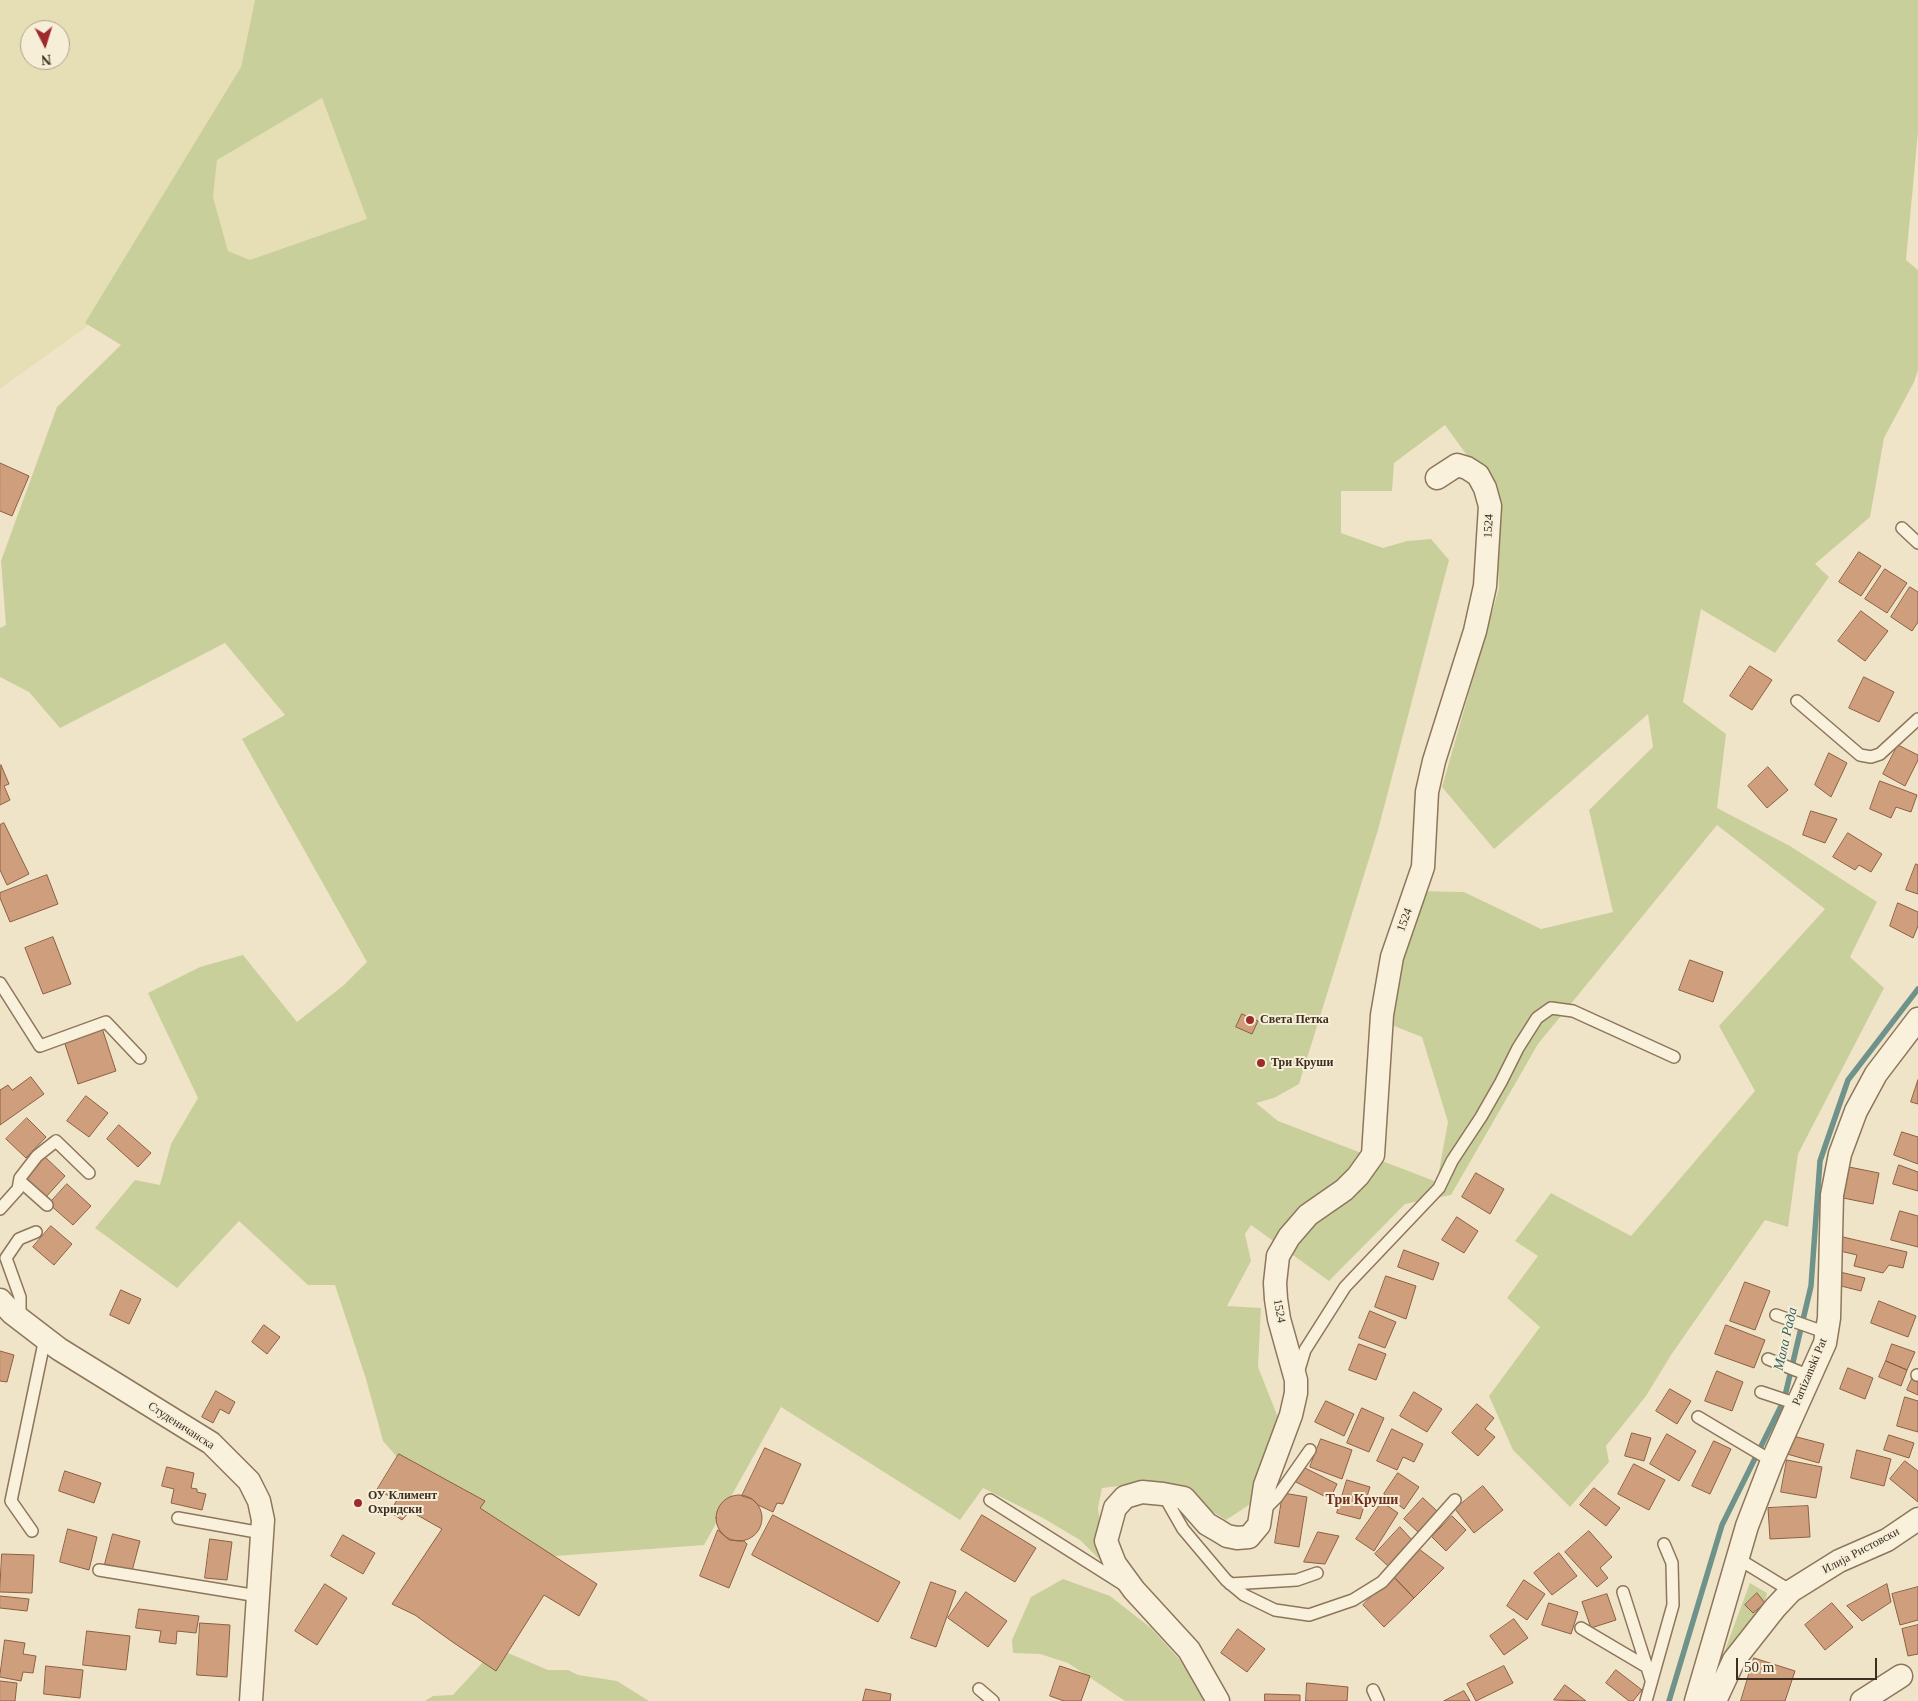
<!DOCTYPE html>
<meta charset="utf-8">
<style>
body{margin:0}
#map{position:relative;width:1918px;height:1701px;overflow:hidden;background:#f0e4c8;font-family:"Times New Roman",serif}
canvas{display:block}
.north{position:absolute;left:20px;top:20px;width:50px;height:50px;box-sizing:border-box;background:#f7eed8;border:1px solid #ada18e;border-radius:50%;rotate:175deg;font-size:14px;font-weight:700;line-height:20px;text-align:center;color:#3d2e20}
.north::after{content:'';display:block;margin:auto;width:18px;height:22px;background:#9e2a2b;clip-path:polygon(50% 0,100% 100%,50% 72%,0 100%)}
.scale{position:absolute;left:1736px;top:1658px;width:141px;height:22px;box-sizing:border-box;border:2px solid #3d2e20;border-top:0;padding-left:6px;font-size:15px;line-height:18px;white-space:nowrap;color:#3d2e20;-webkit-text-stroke:4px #f7eed8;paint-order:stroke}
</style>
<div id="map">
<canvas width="1918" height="1701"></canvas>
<div class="north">N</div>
<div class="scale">50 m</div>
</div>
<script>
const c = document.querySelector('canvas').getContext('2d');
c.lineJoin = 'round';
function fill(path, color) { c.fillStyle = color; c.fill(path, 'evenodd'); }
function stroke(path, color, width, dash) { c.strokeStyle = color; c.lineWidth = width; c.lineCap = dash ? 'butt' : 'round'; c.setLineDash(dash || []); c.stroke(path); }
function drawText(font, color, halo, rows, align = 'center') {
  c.font = font + ' "Times New Roman",serif'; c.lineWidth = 4; c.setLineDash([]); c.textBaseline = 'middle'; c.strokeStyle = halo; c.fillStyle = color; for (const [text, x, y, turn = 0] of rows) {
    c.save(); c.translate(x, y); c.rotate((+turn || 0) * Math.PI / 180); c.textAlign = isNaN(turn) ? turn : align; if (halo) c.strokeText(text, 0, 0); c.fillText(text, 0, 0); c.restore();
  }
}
const farmland = new Path2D(`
 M0 0H255L241 67 97 319 0 389ZM30 30H60V60H30Z
 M322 98 367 219 250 261 228 251 213 197 217 159Z`);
const green = new Path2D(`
 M255 0H1918V132L1906 260 1918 270V370L1914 382 1884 438 1870 517 1815 564 1829 577 1775 653 1701 609 1683 702 1726 734 1717 808 1790 846 1877 902 1850 957 1884 988 1798 1154 1788 1227 1765 1220 1671 1355 1646 1396 1606 1446 1609 1462 1570 1507 1513 1450 1489 1396 1540 1327 1507 1298 1538 1256 1515 1241 1551 1193 1631 1236 1755 1091 1719 1026 1825 909 1717 825 1538 1044 1451 1195 1405 1204 1329 1281 1251 1225 1245 1234 1251 1261 1227 1306 1261 1308 1258 1367 1281 1425 1255 1501 1226 1520 1172 1487 1137 1484 1102 1488 1098 1508 1106 1566 1080 1540 1043 1518 983 1488 960 1520 781 1407 704 1545 515 1559 444 1511 383 1441 366 1379 335 1285H308L239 1221 177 1288 95 1228 135 1180 160 1185 171 1144 198 1098 148 993 200 967 243 955 297 1022 344 985 367 962 242 739 285 715 225 643 60 728 29 692 0 677V628L6 625 1 561 57 407 121 345 85 323 241 67ZM322 98 367 219 250 260 228 251 213 197 217 160ZM1445 425 1495 494 1499 588 1442 787 1494 849 1648 714 1653 747 1589 810 1613 912 1541 929 1464 892 1420 891 1384 1022 1422 1037 1448 1122 1437 1182 1278 1121 1256 1103 1274 1098 1299 1084 1378 830 1449 560 1431 539 1407 541 1383 548 1341 533V491H1392L1394 463Z
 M1063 1579 1110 1596 1151 1628 1198 1680 1210 1701H1125L1068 1663 1040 1654 1013 1653 1012 1640 1031 1597Z
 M1750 1583 1767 1593 1765 1603 1706 1701Z
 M508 1653 548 1670H568L578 1675 617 1681 649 1701H425L433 1696 453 1695 483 1662 496 1670Z`);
const stream = new Path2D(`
 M1669 1701 1722 1525 1784 1400 1811 1286 1820 1161 1848 1080 1918 989`);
const building = new Path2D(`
 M0 463 29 476 12 516 0 511Z
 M1859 552 1881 566 1861 596 1839 582Z
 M1885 569 1907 583 1887 613 1865 599Z
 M1910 587 1918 592V622L1912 631 1891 617Z
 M1861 611 1888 631 1865 661 1838 641Z
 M1750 666 1772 680 1752 710 1730 696Z
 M1864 677 1894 692 1879 722 1849 708Z
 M1898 745 1918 755V760L1905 786 1883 774Z
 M1829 753 1847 763 1831 797 1815 785Z
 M1 765 9 784 4 786 10 800 0 805Z
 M1768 767 1788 790 1767 808 1748 786Z
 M1880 781 1917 795 1911 812 1896 807 1891 818 1870 809Z
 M1811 811 1837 819 1825 843 1803 835Z
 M4 823 29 874 7 885 0 870V825Z
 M1848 833 1882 854 1871 872 1859 865 1855 870 1833 857Z
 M1916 864 1918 865V894L1906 890Z
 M47 875 58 904 10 922 0 898V893Z
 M1898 903 1918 912V926L1913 938 1890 926Z
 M53 937 71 984 43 994 25 948Z
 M1690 960 1723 972 1713 1002 1679 990Z
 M1242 1014 1258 1021 1252 1034 1236 1027Z
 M102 1028 116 1071 78 1084 64 1041Z
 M31 1077 44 1094 0 1125V1090L8 1085 12 1090Z
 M1918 1080V1104L1911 1102Z
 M86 1096 108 1113 89 1137 67 1121Z
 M27 1118 46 1137 26 1158 6 1139Z
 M119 1125 151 1153 138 1167 107 1139Z
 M1902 1132 1918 1137V1164L1894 1155Z
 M44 1156 65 1176 45 1198 24 1178Z
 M1899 1165 1918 1172V1191L1893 1184Z
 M1849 1167 1879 1173 1873 1204 1843 1198Z
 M1476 1173 1504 1189 1490 1214 1462 1197Z
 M67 1184 91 1206 73 1225 49 1204Z
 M1900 1211 1918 1216V1247L1891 1240Z
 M1457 1217 1478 1231 1464 1253 1442 1240Z
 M51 1226 72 1244 54 1265 33 1247Z
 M1843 1237 1907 1252 1903 1268 1889 1265 1883 1273 1854 1266 1857 1255 1840 1251Z
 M1404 1250 1439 1263 1433 1280 1398 1267Z
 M1840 1272 1865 1278 1861 1291 1837 1285Z
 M1386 1276 1416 1286 1406 1319 1375 1307Z
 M1745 1282 1770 1291 1755 1330 1730 1321Z
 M121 1290 141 1299 129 1324 110 1315Z
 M1879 1301 1916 1316 1908 1337 1871 1323Z
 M1370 1311 1396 1322 1385 1348 1359 1338Z
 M264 1325 280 1337 267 1354 252 1342Z
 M1726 1325 1765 1340 1754 1368 1715 1354Z
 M1359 1344 1386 1354 1376 1380 1349 1370Z
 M1892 1344 1915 1352 1907 1370 1886 1361Z
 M0 1351 14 1355 7 1382 0 1381Z
 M1886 1361 1907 1370 1901 1386 1879 1377Z
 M1848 1368 1873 1378 1865 1399 1840 1389Z
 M1717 1371 1743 1382 1732 1411 1705 1401Z
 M1912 1379 1918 1382V1395L1907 1390Z
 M1670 1389 1691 1401 1677 1424 1656 1411Z
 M216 1391 235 1402 229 1414 220 1409 213 1423 202 1417Z
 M1414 1392 1442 1409 1427 1432 1400 1416Z
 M1905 1397 1918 1401V1432L1897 1426Z
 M1326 1401 1354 1414 1344 1436 1315 1422Z
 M1477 1404 1494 1418 1485 1429 1495 1437 1478 1456 1452 1433Z
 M1362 1408 1384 1418 1369 1452 1347 1443Z
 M1392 1429 1423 1444 1414 1462 1403 1457 1397 1470 1377 1461Z
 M1632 1433 1651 1438 1644 1461 1625 1456Z
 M1667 1434 1696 1451 1679 1481 1650 1464Z
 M1889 1435 1914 1443 1909 1458 1884 1450Z
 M1793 1436 1824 1444 1819 1463 1787 1454Z
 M1321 1439 1352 1450 1342 1479 1310 1467Z
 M1714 1441 1731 1449 1710 1494 1692 1486Z
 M765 1448 801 1464 783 1504 777 1503 773 1512 758 1505 752 1499 742 1496Z
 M1857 1450 1891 1459 1884 1486 1851 1478Z
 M399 1454 485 1501 480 1508 597 1584 579 1616 544 1595 496 1671 454 1643 415 1615 392 1604 442 1529 410 1511 402 1520 390 1512 397 1500 377 1490Z
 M1787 1460 1822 1467 1816 1498 1781 1492Z
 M1905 1461 1918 1471V1502L1890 1479Z
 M1634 1464 1665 1480 1649 1510 1618 1494Z
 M167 1467 194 1473 191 1488 197 1489V1492L206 1494 202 1510 171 1503 174 1489 162 1486Z
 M1303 1467 1337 1484 1330 1499 1296 1482Z
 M65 1471 101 1483 94 1503 59 1491Z
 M1398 1473 1419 1487 1404 1509 1384 1494Z
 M1347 1480 1370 1487 1360 1519 1337 1513Z
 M1483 1486 1503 1510 1474 1533 1455 1509Z
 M1594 1488 1620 1508 1606 1526 1580 1505Z
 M1283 1493 1307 1497 1299 1547 1275 1543Z
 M716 1518a23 23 0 1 1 46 0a23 23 0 1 1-46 0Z
 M1423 1498 1437 1511 1418 1532 1404 1519Z
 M1382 1502 1398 1513 1374 1551 1356 1539Z
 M1808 1506 1810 1537 1770 1539 1768 1508Z
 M773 1515 900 1582 878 1622 752 1555Z
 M982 1515 1036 1548 1015 1582 961 1550Z
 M1452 1516 1466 1530 1446 1551 1432 1537Z
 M1400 1527 1413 1541 1389 1567 1375 1554Z
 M68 1529 97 1537 89 1570 60 1562Z
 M718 1530 729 1540 744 1541 747 1544 729 1588 700 1576Z
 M1589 1531 1612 1557 1600 1568 1608 1578 1597 1587 1565 1552Z
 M1318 1532 1339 1536 1325 1564 1304 1562Z
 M113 1534 140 1541 132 1571 105 1564Z
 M343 1535 375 1553 363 1574 331 1556Z
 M210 1539 232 1542 227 1580 205 1578Z
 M1419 1549 1444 1568 1414 1598 1393 1576Z
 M1559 1553 1577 1576 1552 1595 1534 1573Z
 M2 1554 34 1555 32 1593 0 1592Z
 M1393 1576 1414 1598 1384 1627 1363 1605Z
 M1524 1580 1545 1594 1527 1620 1507 1606Z
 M931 1582 956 1591 936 1647 911 1638Z
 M325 1584 347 1598 317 1645 295 1631Z
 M1887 1584 1891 1602 1862 1621 1847 1606Z
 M1918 1587V1620L1900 1625 1892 1594Z
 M966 1592 1007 1621 988 1647 948 1618Z
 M1757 1593 1765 1603 1753 1613 1745 1605Z
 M1607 1594 1616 1620 1591 1628 1582 1602Z
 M0 1596 29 1599 27 1611 0 1608Z
 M1549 1603 1578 1612 1571 1634 1542 1625Z
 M1832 1603 1853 1627 1825 1650 1805 1625Z
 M139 1609 199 1616 196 1633 177 1631 176 1644 159 1642 161 1631 136 1628Z
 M1514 1619 1528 1638 1504 1655 1490 1636Z
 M200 1623 230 1625 227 1677 197 1675Z
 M1918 1625V1654L1908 1656 1902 1629Z
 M1238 1629 1265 1649 1247 1672 1221 1653Z
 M87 1631 130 1636 126 1670 83 1665Z
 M5 1640 25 1643 23 1654 36 1656 33 1673 23 1672 21 1681 0 1677Z
 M1754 1658 1795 1671 1785 1701H1741Z
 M46 1666 83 1670 80 1698 44 1694Z
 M1060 1666 1090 1676 1081 1701H1064L1050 1696Z
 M1504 1666 1513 1683 1476 1701 1467 1684Z
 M1616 1670 1642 1690 1633 1701H1629L1606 1683Z
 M0 1681 17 1683 15 1701H0Z
 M1307 1683 1348 1687 1347 1701H1306Z
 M1565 1685 1586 1701 1554 1700Z
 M866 1689 891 1694 890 1701H863Z
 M1464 1691 1470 1701H1444Z
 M1265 1694 1300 1695V1701H1265Z`);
const lane = new Path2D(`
 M1902 528 1918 543
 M1797 701 1860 755 1871 757 1880 754 1918 719
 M0 983 40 1046 106 1022 140 1058
 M20 1181 47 1205
 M0 1209 18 1189 20 1178 37 1156 56 1141 89 1173
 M1776 1315 1827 1333
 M20 1319V1297L6 1258 19 1239 36 1232
 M1768 1359 1810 1376
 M1298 1373 1305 1350 1345 1287 1439 1188 1452 1161 1481 1117 1501 1082 1518 1048 1537 1018 1551 1008 1573 1011 1674 1057
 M1917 1375H1918
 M1761 1392 1797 1404
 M1698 1417 1772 1461
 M1163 1494 1183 1529 1226 1580 1244 1595 1275 1610 1309 1615 1353 1600 1382 1582 1455 1500
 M990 1500 1121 1583
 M1264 1510 1277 1497 1310 1450
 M178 1518 262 1533
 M32 1531 11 1501 45 1338
 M1737 1558 1791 1591
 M99 1570 258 1596
 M1230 1584 1297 1580 1317 1573
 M1623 1592 1651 1680
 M1581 1628 1647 1667
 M979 1689 993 1701
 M1373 1690 1378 1701
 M1646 1701 1673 1605 1672 1563 1664 1544`);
const street = new Path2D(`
 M0 1300 12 1313 59 1349 211 1443 249 1481 259 1501 263 1520 251 1701
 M1218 1701 1189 1650 1134 1590 1115 1564 1106 1541 1115 1508 1125 1497 1142 1492 1163 1494 1184 1498 1207 1524 1219 1531 1227 1536 1237 1538 1249 1537 1259 1525 1265 1485 1291 1415 1296 1393V1380L1279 1319 1276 1299 1275 1283 1278 1256 1289 1237 1308 1215 1344 1190 1358 1176 1373 1155 1382 1015 1392 957 1423 867 1427 792 1434 761 1475 631 1485 586 1490 506 1485 488 1478 475 1467 468 1457 465 1437 478
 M1696 1701 1747 1526 1772 1461 1825 1343 1829 1318 1832 1195 1840 1154 1856 1111 1876 1074 1918 1019
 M1715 1701 1734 1660 1775 1608 1791 1591 1839 1561 1887 1540 1918 1519
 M1862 1701 1901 1676`);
const markers = [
 [1250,1020,5,"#9e2a2b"],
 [1261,1063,5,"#9e2a2b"],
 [358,1503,5,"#9e2a2b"]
];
const streetNames = [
 ["1524",1489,526,-87],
 ["1524",1405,920,-70],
 ["1524",1279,1311,80],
 ["Partizanski Pat",1810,1372,-67],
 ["Студеничанска",181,1426,33],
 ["Илија Ристовски",1861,1551,-28]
];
const poiNames = [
 ["Света Петка",1260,1020],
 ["Три Круши",1271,1063],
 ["ОУ Климент",368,1496],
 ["Охридски",368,1510]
];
const waterNames = [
 ["Мала Рада",1786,1339,-77]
];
const neighbourhoodNames = [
 ["Три Круши",1362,1500]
];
fill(farmland, '#e6deb5');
fill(green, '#c9cf9b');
stroke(stream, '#6f938a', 5.5);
fill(building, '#cf9f7d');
stroke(building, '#8d5f41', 1);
stroke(lane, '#8d765c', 14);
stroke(street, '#8d765c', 25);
stroke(lane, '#faf1dc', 11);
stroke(street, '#faf1dc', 22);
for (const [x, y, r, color] of markers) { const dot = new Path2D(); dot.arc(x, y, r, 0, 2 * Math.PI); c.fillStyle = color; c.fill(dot); stroke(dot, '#f7eed8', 2); }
drawText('12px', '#3d2e20', '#f7eed8', streetNames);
drawText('bold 12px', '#3d2e20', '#f7eed8', poiNames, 'left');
drawText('italic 14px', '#2f5d5a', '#f7eed8', waterNames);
drawText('bold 14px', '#6b2e1e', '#f7eed8', neighbourhoodNames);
</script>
